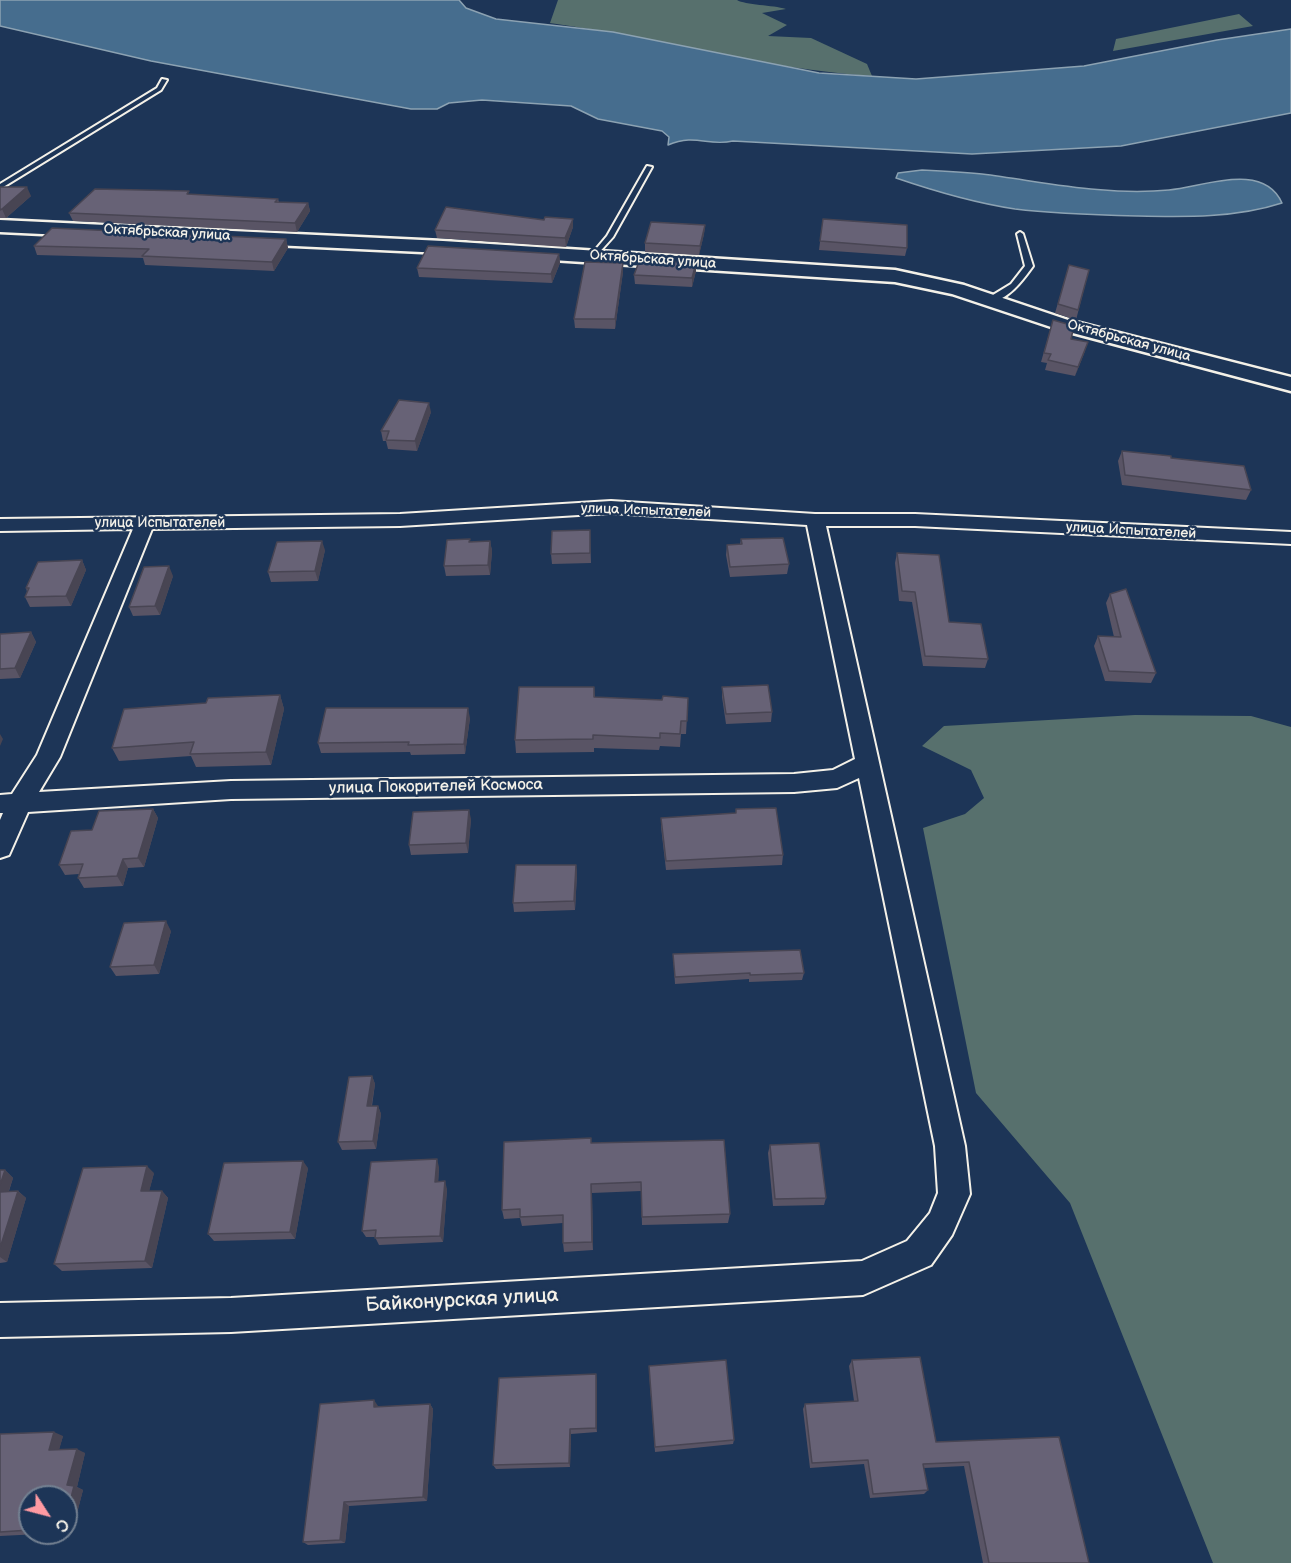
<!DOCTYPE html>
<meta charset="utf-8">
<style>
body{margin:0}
#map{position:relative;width:1291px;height:1563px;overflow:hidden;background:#1d3557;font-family:"Balsamiq Sans",sans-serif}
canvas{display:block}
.north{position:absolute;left:18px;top:1485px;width:60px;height:60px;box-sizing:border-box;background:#1d3557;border:2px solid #738091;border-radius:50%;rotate:126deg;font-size:16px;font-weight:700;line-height:24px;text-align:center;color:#f4f1e8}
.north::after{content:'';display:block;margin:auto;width:21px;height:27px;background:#ff9aa2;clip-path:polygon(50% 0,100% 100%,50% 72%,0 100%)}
</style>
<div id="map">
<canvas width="1291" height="1563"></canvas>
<div class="north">С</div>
</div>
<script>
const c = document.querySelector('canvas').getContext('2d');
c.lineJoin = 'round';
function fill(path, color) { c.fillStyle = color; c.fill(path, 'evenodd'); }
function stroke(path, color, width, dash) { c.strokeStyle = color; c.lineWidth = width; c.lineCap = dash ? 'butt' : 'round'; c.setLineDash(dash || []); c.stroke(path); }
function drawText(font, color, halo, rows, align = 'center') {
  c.font = font + ' "Balsamiq Sans",sans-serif'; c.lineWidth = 5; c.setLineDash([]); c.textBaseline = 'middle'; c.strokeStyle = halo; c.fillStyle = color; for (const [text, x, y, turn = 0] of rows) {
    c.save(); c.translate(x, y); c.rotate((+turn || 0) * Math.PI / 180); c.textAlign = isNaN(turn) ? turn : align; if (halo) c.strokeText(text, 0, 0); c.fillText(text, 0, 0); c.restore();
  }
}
const green = new Path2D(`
 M558 0H737C745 5 773 5 786 9L762 13 787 25 768 36 811 38 867 64 872 76C763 69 657 38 550 23Z
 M1239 14 1253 26 1113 51 1116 39Z
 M1135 715 1251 716 1291 727V1563H1213L1070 1203 976 1093 923 828 965 814 984 798 971 770 922 746 944 726Z`);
const water = new Path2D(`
 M0 0H459L466 8 496 19 613 32 819 73 916 79 1084 66 1217 40 1291 29V113L1121 146 972 154 733 141C708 147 696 133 668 145L669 137 662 131 598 119 571 106 482 100 449 103 437 109H411L151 61 0 26Z
 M922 170C942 171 962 172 982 174 1045 182 1105 196 1169 190 1204 187 1263 161 1282 203 1236 218 1186 217 1138 216 1097 215 1055 214 1015 209 975 203 934 191 896 178L898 173Z`);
const lane = new Path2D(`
 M162 79 167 80 161 90 0 189V184L157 88Z
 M647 166 652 167 613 237 595 257H591V255L607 236Z
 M1020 232 1023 234 1033 266C1023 280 1007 302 988 302V298L1011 284 1025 266 1017 234Z`);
const street = new Path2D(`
 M611 501 815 514H915L1291 532V544L915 526H826L965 1146 970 1194 952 1235 931 1265 863 1295 231 1332 0 1337V1303L231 1298 862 1261 907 1241 930 1213 938 1193 935 1146 859 778 837 788 794 792 231 799 28 812 9 855 0 858V820L3 813H0V795L12 794 37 755 133 529 0 531V519L400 514ZM611 513 807 525 855 759 833 770 794 774 231 781 39 792 60 757 152 529 400 526Z`);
const secondary = new Path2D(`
 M0 220 443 241 895 270 964 285 1068 320 1291 377V391L1054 328 952 294 895 282 443 253 0 232Z`);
const wall = new Path2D(`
 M0 187 31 196 6 218H0Z
 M190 194 278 199 279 202 308 203 310 211 297 232 73 221 69 213Z
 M573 219V227L566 247 437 238 435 230 544 220Z
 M823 219 907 248 905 256 819 250Z
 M705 225 704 234 699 255 645 252V243Z
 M286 239 288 248 274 271 145 265 143 258 37 255 34 246Z
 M559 254 560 263 552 283 419 277 417 268Z
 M623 263V272L615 329 575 328 574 319Z
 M696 263V271L692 287 635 284 634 275Z
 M1069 265 1089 270 1076 320 1055 313Z
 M1053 320 1071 339 1085 351 1075 376 1045 370 1047 363 1041 362Z
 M431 412 417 451 388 449 386 441H383L381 431Z
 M1122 451 1171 458 1251 490 1246 500 1122 485 1118 461Z
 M590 530 591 563 552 564 551 554Z
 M741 539 789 564 787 574 730 577 726 555 727 545 740 544Z
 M490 541 492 551 490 575 446 576 444 566Z
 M325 550 318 581 271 582 268 572Z
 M897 553 949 622 988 659 985 668 923 666 912 602 899 601 895 563Z
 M82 560 86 570 71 606 30 607 25 597 27 592 26 588Z
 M173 576 160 615 133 616 129 607Z
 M1110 594 1156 673 1151 683 1105 681 1094 646 1098 636 1114 637 1106 603Z
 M31 632 36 642 20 678 0 679V634Z
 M594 687 595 697 662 700 688 698 686 734H681L680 747 660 746 659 750 594 748V752L516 753 515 740Z
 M722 687 772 712 771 722 726 724 722 697Z
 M280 695 284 709 271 765 196 767 191 756 119 761 112 748 206 703Z
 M470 718 465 754 411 755 410 752 321 753 318 743Z
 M153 809 158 818 144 867 128 868 123 886 84 888 78 878 79 874 65 875 59 865 92 830Z
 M736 809 783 855 782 865 666 870 661 827V818L736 813Z
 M471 819 468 853 411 855 409 845Z
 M576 865 577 874 575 910 514 912 513 903Z
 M171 931 159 974 116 976 110 967Z
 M673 954 804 973 802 980 749 982V979L675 984Z
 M372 1076 375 1084 372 1106H378L381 1114 376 1149 342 1150 338 1142Z
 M591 1143 730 1214 728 1223 642 1225 641 1191 592 1193 593 1250 564 1252 563 1243V1223L522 1226 520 1218 504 1219 502 1210Z
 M770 1145 826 1198 824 1205 773 1206 768 1153Z
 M439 1167 438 1182 447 1189 443 1242 379 1245 375 1237H366L362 1231Z
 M308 1168 295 1239 214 1241 208 1234Z
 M0 1170H5L13 1178 9 1191H18L26 1198 7 1262 0 1263Z
 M154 1173 149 1191H162L168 1198 152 1268 62 1271 54 1264Z
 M852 1360 936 1442 1059 1437 1089 1563H983L964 1466 924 1468 928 1490 924 1494 870 1498 864 1464 810 1468 803 1409 805 1404 854 1401 849 1366Z
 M649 1372 734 1440 733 1444 655 1452Z
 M596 1374 597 1432 571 1434 570 1467 496 1469 493 1465Z
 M430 1404 433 1409 427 1501 349 1506 345 1543 308 1545 303 1542 378 1406V1407Z
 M0 1434 63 1436 59 1449 85 1453 77 1487 83 1490 72 1532 66 1533V1497H30V1533H60L0 1536Z`);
const shadedWall = new Path2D(`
 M27 187 31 196 6 218 2 209Z
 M308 203 310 211 297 232 295 223Z
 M573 219V227L566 247 565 238Z
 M705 225 704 234 699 255 700 246Z
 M286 239 288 248 274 271 272 262Z
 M559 254 560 263 552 283 551 274Z
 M623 263V272L615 329V319Z
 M696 263V271L692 287V278Z
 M1088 342 1085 351 1075 376 1078 367Z
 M429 403 431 412 417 451 415 441Z
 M322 541 325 550 318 581 315 571Z
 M490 541 492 551 490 575 488 565Z
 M82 560 86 570 71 606 66 596Z
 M169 566 173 576 160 615 155 606Z
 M31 632 36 642 20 678 15 668Z
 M280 695 284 709 271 765 266 752Z
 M468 708 470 718 465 754 464 744Z
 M0 734 3 739 0 746Z
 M153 809 158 818 144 867 138 858Z
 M469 810 471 819 468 853 466 843Z
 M123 859 128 868 123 886 117 876Z
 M576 865 577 874 575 910 574 901Z
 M166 921 171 931 159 974 154 965Z
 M372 1076 375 1084 370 1114 367 1106Z
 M378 1106 381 1114 376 1149 373 1141Z
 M437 1159 439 1167 438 1189 435 1182Z
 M303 1161 308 1168 295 1239 290 1232Z
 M147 1166 154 1173 147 1199 141 1191Z
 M5 1170 13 1178 6 1199 0 1194V1185Z
 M445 1181 447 1189 443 1242 440 1236Z
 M591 1184 592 1193 593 1250 592 1242Z
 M18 1191 26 1198 7 1262 0 1257V1248Z
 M162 1191 168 1198 152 1268 145 1261Z
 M596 1374 597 1380V1432L596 1428Z
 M374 1400 378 1406V1412L374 1407Z
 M430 1404 433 1409 427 1501 423 1497Z
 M570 1429 571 1434 570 1467 569 1463Z
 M54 1432 63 1436 58 1454 49 1450Z
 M77 1449 85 1453 77 1487 83 1490 72 1532 66 1530 67 1485Z
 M344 1502 349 1506 345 1543 340 1540Z`);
const building = new Path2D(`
 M0 187H27L2 209 0 210Z
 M95 189 189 191 187 194 278 199 275 202 308 203 295 223 69 213Z
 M446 207 544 220 545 217 573 219 565 238 435 230Z
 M823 219 907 225V248L820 241Z
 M651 222 705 225 700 246 645 243Z
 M52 228 286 239 272 262 142 256 149 249 34 246Z
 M428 246 559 254 551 274 417 268Z
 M640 259 696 263 692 278 634 275Z
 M585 262 623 263 615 319H574Z
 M1069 265 1089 270 1078 310 1058 304Z
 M1053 320 1074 326 1071 339 1088 342 1078 367 1048 360 1051 354 1044 353Z
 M399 400 429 403 415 441 386 440 389 431H381Z
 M1122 451 1171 456V458L1244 466 1251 490 1125 475Z
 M590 530V553L551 554 552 531Z
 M783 538 789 564 730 567 727 545 742 544 741 539Z
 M470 539 469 542 490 541 488 565 444 566 447 540Z
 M322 541 315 571 268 572 277 542Z
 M897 553 939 555 949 622 981 624 988 659 925 656 915 592 902 591Z
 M82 560 66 596 25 597 29 588H26L38 562Z
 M169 566 155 606 129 607 144 567Z
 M1126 589 1156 673 1109 671 1098 636 1121 637 1110 594Z
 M31 632 15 668 0 669V634Z
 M768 685 772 712 726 714 722 687Z
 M519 687H594V697L662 700 663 696 688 698 687 721H681L680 734 660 733V738L593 735V739L515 740Z
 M280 695 266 752 190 754 194 742 112 748 124 709 206 703 208 698Z
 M326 708H468L464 744 408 745 409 742 318 743Z
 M776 808 783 855 666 861 661 818 736 813V809Z
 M153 809 138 858 123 859 117 876 78 878 83 864 59 865 71 831 92 830 99 811Z
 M469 810 466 843 409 845 413 812Z
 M516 865H576L574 901 513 903Z
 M166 921 154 965 110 967 124 923Z
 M800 950 804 973 750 975V973L675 977 673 954Z
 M372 1076 367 1106H378L373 1141 338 1142 349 1077Z
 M591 1138V1143L724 1140 730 1214 642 1217 641 1182 591 1184 592 1242 563 1243V1215L520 1217V1209L502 1210 504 1142Z
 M819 1143 826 1198 775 1199 770 1145Z
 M437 1159 435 1182 445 1181 440 1236 375 1238 376 1230 362 1231 371 1162Z
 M303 1161 290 1232 208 1234 224 1163Z
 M147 1166 141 1191H162L145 1261 54 1264 83 1168Z
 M0 1170H5L0 1185Z
 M18 1191 0 1248V1192Z
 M920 1357 936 1442 1059 1437 1089 1563H989L969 1462 923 1464 928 1490 873 1494 868 1460 812 1463 805 1404 858 1401 852 1360Z
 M726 1360 734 1440 655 1447 649 1366Z
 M596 1374V1428L570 1429 569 1463 493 1465 499 1378Z
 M374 1400V1407L430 1404 423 1497 344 1502 340 1540 303 1542 320 1404Z
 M54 1432 49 1450 77 1449 67 1485 74 1486 66 1517V1497H30V1530L0 1532V1434Z`);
const farStreetnames = [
 ["Октябрьская улица",167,233,3],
 ["Октябрьская улица",653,260,4],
 ["Октябрьская улица",1129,341,15],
 ["улица Испытателей",646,511,2],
 ["улица Испытателей",160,523],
 ["улица Испытателей",1131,531,3]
];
const streetNames = [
 ["улица Покорителей Космоса",436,787,-1]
];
const nearStreetnames = [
 ["Байконурская улица",462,1301,-3]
];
fill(green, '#57706d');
fill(water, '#466d8e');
stroke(water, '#8ca2b2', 1.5);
stroke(lane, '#f4f1e8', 4);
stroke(street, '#f4f1e8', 4);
stroke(secondary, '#f4f1e8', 5);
fill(lane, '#1d3557');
fill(street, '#1d3557');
fill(secondary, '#1d3557');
fill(wall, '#595465');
fill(shadedWall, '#484553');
fill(building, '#676276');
stroke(building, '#484553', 1.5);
drawText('14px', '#f4f1e8', '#1d3557', farStreetnames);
drawText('16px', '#f4f1e8', '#1d3557', streetNames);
drawText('20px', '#f4f1e8', '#1d3557', nearStreetnames);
</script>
